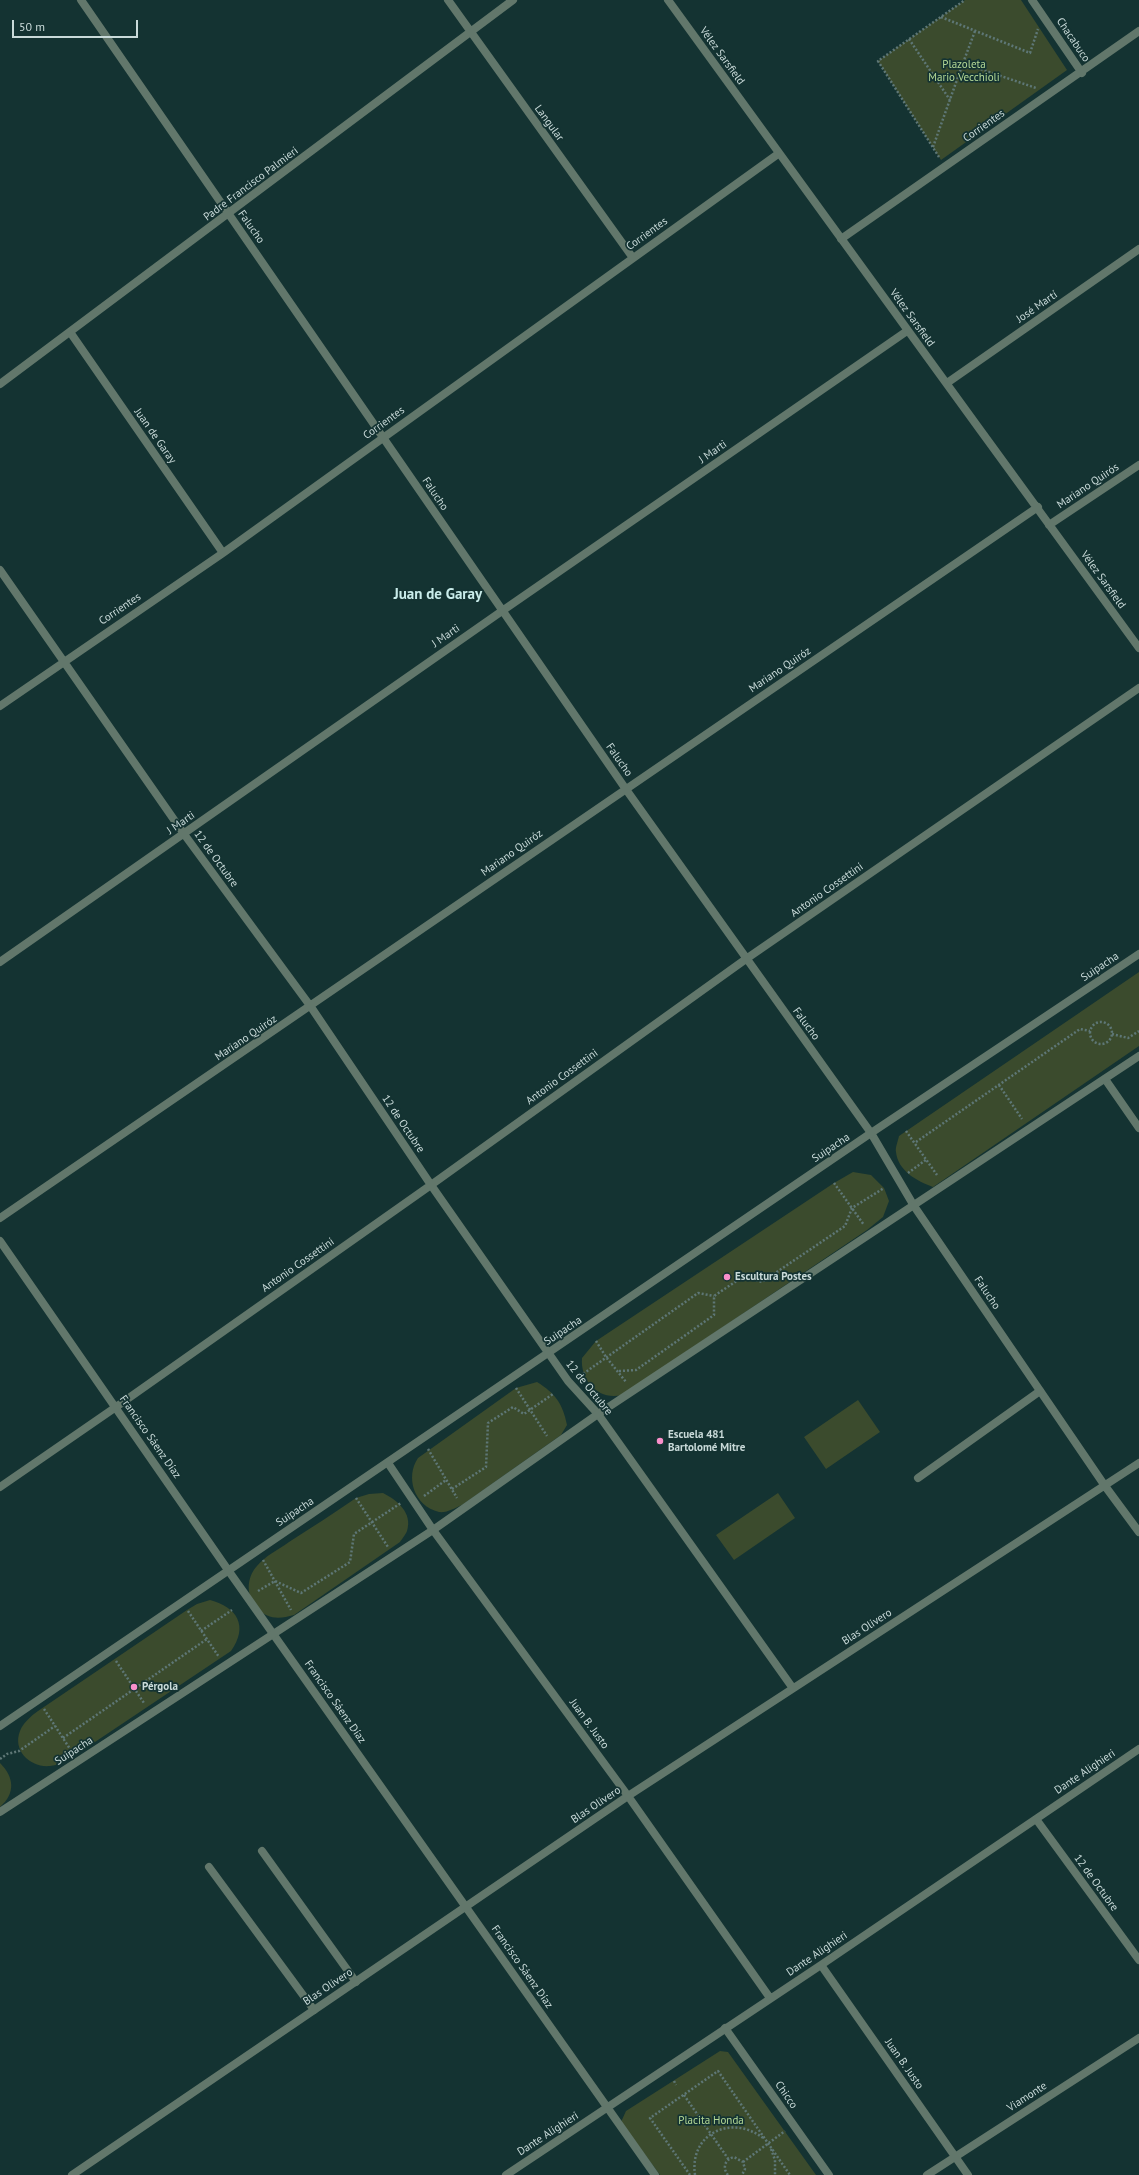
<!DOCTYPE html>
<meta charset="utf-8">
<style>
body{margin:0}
#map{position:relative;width:1139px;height:2175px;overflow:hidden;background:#143332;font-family:"PT Sans",sans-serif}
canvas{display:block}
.scale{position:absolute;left:12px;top:20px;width:126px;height:18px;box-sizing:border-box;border:2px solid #c9dad9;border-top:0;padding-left:5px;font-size:12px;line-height:14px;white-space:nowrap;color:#c9dad9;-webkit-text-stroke:3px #143332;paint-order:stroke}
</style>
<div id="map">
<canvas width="1139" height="2175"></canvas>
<div class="scale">50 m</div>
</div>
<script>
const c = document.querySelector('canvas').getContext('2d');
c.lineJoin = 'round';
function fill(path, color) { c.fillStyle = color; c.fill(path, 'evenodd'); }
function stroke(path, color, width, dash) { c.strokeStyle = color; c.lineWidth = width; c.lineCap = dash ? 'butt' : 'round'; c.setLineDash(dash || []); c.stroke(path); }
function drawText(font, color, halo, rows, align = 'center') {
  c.font = font + ' "PT Sans",sans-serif'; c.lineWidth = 3.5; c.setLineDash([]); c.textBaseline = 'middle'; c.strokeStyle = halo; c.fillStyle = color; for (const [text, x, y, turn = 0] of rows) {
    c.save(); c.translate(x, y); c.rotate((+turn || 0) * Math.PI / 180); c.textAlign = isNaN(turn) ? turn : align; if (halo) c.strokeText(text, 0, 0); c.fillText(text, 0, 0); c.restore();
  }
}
const green = new Path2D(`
 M965 0H1021L1067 70 941 160 878 61Z
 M1139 972V1046L933 1187C917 1181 898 1171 896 1152 895 1148 898 1141 899 1136Z
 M853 1172 871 1175 884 1188 889 1201 883 1217 867 1230 622 1395C599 1401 580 1381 582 1358L596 1341 834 1183Z
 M537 1382C555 1393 563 1404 567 1425L561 1435 462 1505C455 1508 447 1513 439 1512 414 1506 405 1477 418 1458L516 1388Z
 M858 1400 880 1432 826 1469 804 1437Z
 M383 1493C397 1500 413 1513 407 1531 406 1534 402 1539 400 1542L294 1615C280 1619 268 1620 257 1608 246 1596 246 1578 257 1566 265 1556 278 1550 289 1542 311 1528 334 1513 356 1498L369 1494Z
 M778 1493 795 1518 734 1560 716 1535Z
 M210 1600C237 1607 249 1626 231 1651L83 1750C73 1756 62 1765 50 1766 31 1768 12 1751 20 1731 23 1723 31 1716 38 1711L187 1610 197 1604Z
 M0 1763C14 1777 16 1793 0 1807Z
 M720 2051 728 2052 816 2175H660L621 2122 626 2111Z`);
const path = new Path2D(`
 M941 17 1030 53 1038 29
 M909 39 950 100
 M963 63 975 31
 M933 147 963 63 1036 88
 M939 157 878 61 965 0
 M1090 1033a11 11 0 1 1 22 0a11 11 0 1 1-22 0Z
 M1112 1034 1128 1038 1139 1031
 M999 1085 1022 1119
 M906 1131 937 1175
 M916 1142 1080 1029 1090 1031
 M908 1173 927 1159
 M834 1183 864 1225
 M596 1341 606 1357 626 1382
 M619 1371 636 1370 714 1315V1296L744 1276 762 1282 845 1226 852 1208 884 1188
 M580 1376 698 1293 714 1296
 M516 1388 547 1436
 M428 1449 457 1498
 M452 1489 486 1467 488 1423 513 1407 524 1414 553 1394
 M424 1496 446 1480
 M356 1498 388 1547
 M263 1560 291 1610
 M258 1591 275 1581 301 1593 350 1562 354 1534 401 1503
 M188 1611 219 1657
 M201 1631 232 1610
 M116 1661 144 1703
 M44 1709 72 1752
 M63 1738 207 1639
 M0 1759 7 1754 19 1751 55 1726
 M674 2081 676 2085
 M684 2095 729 2160
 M771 2149 775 2160V2175
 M743 2162 785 2131
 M690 2175 650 2118 718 2071 790 2175
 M695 2175C689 2133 732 2114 763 2138
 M728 2175C722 2168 725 2159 734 2157L743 2162 745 2169 742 2175`);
const service = new Path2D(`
 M1105 1079 1139 1128
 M918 1478 1040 1391
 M262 1851 356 1982
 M209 1867 314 2010
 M725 2028 829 2175`);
const minor = new Path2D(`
 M81 0 625 788 871 1133 914 1206 1105 1486 1139 1532
 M448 0 633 258
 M668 0C824 217 982 432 1139 648
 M1032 0 1082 73
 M841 239 1139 31
 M70 332 223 553
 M947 383 1139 249
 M0 384 513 0
 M1049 525 1139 465
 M0 570 184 834 311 1007 431 1185 568 1381 598 1414 792 1687
 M0 706 223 553 778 154
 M0 962 502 611 907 331
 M0 1218C347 983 691 743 1038 507
 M0 1241 228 1570 655 2175
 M388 1463 433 1530 628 1796 770 1998
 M0 1487 116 1407 431 1185 746 959 1139 688
 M1036 1819 1139 1960
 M821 1965 968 2175
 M72 2175 628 1796 1139 1463
 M506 2175 821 1965 1139 1749
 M927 2175 1139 2038`);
const tertiary = new Path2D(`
 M0 1726 871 1133 1139 954
 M0 1812 433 1530 598 1414 1139 1056`);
const markers = [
 [727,1277,4,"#f98fca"],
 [660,1441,4,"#f98fca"],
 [134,1687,4,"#f98fca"]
];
const streetNames = [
 ["Chacabuco",1073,40,56],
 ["Vélez Sarsfield",722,56,54],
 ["Langular",549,123,54],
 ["Corrientes",984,126,-35],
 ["Padre Francisco Palmieri",251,184,-37],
 ["Falucho",251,227,55],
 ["Corrientes",647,234,-36],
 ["José Martí",1037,307,-35],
 ["Vélez Sarsfield",912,318,54],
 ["Corrientes",384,423,-36],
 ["Juan de Garay",155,436,55],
 ["J Marti",713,452,-35],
 ["Mariano Quirós",1088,486,-34],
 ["Falucho",435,494,56],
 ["Vélez Sarsfield",1103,580,54],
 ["Corrientes",120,609,-34],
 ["J Marti",446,636,-35],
 ["Mariano Quiróz",780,670,-34],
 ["Falucho",619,760,55],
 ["J Marti",181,823,-35],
 ["Mariano Quiróz",512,853,-35],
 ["12 de Octubre",216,859,54],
 ["Antonio Cossettini",827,890,-35],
 ["Suipacha",1100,967,-34],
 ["Falucho",806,1024,54],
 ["Mariano Quiróz",246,1038,-34],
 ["Antonio Cossettini",562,1077,-36],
 ["12 de Octubre",403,1124,56],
 ["Suipacha",831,1148,-34],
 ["Antonio Cossettini",298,1265,-35],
 ["Falucho",987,1293,56],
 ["Suipacha",563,1331,-34],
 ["12 de Octubre",589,1388,51],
 ["Francisco Sáenz Díaz",150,1437,55],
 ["Suipacha",295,1512,-34],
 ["Blas Olivero",867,1627,-33],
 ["Francisco Sáenz Díaz",335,1702,55],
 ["Juan B. Justo",589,1724,54],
 ["Suipacha",74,1751,-33],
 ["Dante Alighieri",1085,1772,-34],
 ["Blas Olivero",596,1805,-34],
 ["12 de Octubre",1096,1883,54],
 ["Dante Alighieri",817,1954,-34],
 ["Francisco Sáenz Díaz",522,1967,55],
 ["Blas Olivero",328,1987,-34],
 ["Juan B. Justo",904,2064,55],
 ["Chicco",786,2095,55],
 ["Viamonte",1027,2097,-33],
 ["Dante Alighieri",548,2134,-33]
];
const parkNames = [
 ["Plazoleta",964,65],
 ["Mario Vecchioli",964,78],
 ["Placita Honda",711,2121]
];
const poiNames = [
 ["Escultura Postes",735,1277],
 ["Escuela 481",668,1435],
 ["Bartolomé Mitre",668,1448],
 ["Pérgola",142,1687]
];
const districtNames = [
 ["Juan de Garay",438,595]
];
fill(green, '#3b4b2d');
stroke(path, '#5e7776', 2.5, [2, 2]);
stroke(service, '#62776b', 8);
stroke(minor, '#62776b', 8);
stroke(tertiary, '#62776b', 8);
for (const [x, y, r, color] of markers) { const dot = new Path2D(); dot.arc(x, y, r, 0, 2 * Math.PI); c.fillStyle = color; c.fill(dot); stroke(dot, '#143332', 1.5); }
drawText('11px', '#c9dad9', '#143332', streetNames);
drawText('11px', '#b4d895', '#143332', parkNames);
drawText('bold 11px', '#c9dad9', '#143332', poiNames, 'left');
drawText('bold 15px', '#c9ecea', '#143332', districtNames);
</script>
